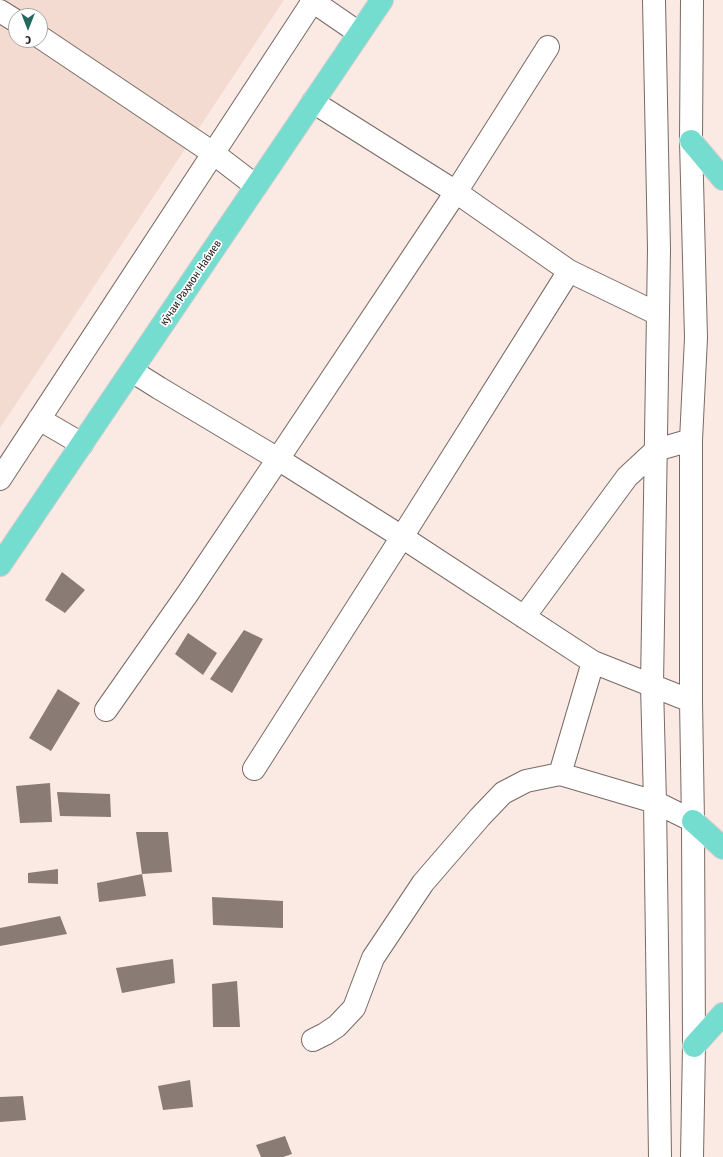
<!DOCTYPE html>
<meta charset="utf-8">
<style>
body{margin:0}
#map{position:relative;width:723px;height:1157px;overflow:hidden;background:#fbeae4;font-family:"Fira Sans Condensed",sans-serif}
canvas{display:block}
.north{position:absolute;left:8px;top:8px;width:40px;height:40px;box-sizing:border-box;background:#fff;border:1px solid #a7a5a4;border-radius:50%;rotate:180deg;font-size:11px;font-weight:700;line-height:16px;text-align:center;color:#241e1b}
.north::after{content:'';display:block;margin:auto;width:14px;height:18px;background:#23695e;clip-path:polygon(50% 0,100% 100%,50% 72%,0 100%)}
</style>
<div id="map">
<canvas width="723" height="1157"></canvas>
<div class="north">С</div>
</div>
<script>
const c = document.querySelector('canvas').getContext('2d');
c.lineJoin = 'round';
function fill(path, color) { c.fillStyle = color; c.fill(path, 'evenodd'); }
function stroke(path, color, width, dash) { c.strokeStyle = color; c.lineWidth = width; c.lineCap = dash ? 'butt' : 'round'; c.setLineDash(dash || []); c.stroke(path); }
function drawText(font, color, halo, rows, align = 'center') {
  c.font = font + ' "Fira Sans Condensed",sans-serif'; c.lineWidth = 3.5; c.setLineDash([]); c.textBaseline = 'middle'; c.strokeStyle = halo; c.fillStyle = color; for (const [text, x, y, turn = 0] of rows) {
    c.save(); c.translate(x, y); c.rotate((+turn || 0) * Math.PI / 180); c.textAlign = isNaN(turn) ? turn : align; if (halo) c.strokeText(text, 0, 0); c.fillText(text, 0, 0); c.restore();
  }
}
const built = new Path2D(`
 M0 0H284L0 428ZM16 16H40V40H16Z`);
const building = new Path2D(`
 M62 572 85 590 65 613 45 600Z
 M244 630 263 639 232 693 210 679Z
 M188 633 217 653 203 675 175 654Z
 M58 689 80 703 51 751 29 738Z
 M50 783 52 822 20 823 16 786Z
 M57 792 110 794 111 817 60 816Z
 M136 832H168L172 872 142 874Z
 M58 869V884L28 883V873Z
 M142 874 146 896 99 902 97 883Z
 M212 897 283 901V928L213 925Z
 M60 916 67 934 0 946V928Z
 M173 959 175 983 122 993 116 968Z
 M237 981 240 1027H213L212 984Z
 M190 1080 193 1107 163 1110 158 1086Z
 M23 1096 26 1120 0 1122V1097Z
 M285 1136 292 1154 283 1157H261L256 1145Z`);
const minor = new Path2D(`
 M311 0 359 33
 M654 0 659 249 652 685 655 802 660 1157
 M692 0 691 141 696 338 691 440V701L693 821 694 1046 692 1157
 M0 11 16 21
 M40 37 213 153 256 186
 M313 102 456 192 569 271 658 314
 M132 371 159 388 278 459 402 537 593 662 691 701
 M39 419 82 444
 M0 479 313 1
 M524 617 627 477 656 450 691 440
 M106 710 188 593 278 459 456 192 548 47
 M254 769 402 537 569 271
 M560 774 593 662
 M313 1040 325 1034 337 1026 354 1008 373 958 423 883 480 817 503 793 526 781 560 774 655 802 693 821`);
const major = new Path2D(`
 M691 141 723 179
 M0 565 382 0
 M693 821 723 848
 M694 1046 723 1014`);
const streetNames = [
 ["кӯчаи Раҳмон Набиев",191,283,-56]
];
fill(built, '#f4dbd2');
fill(building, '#8a7b75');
stroke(minor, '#786a65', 24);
stroke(major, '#cfcecd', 24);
stroke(minor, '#fff', 22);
stroke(major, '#75ddd0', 22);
drawText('11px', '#241e1b', '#fff', streetNames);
</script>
